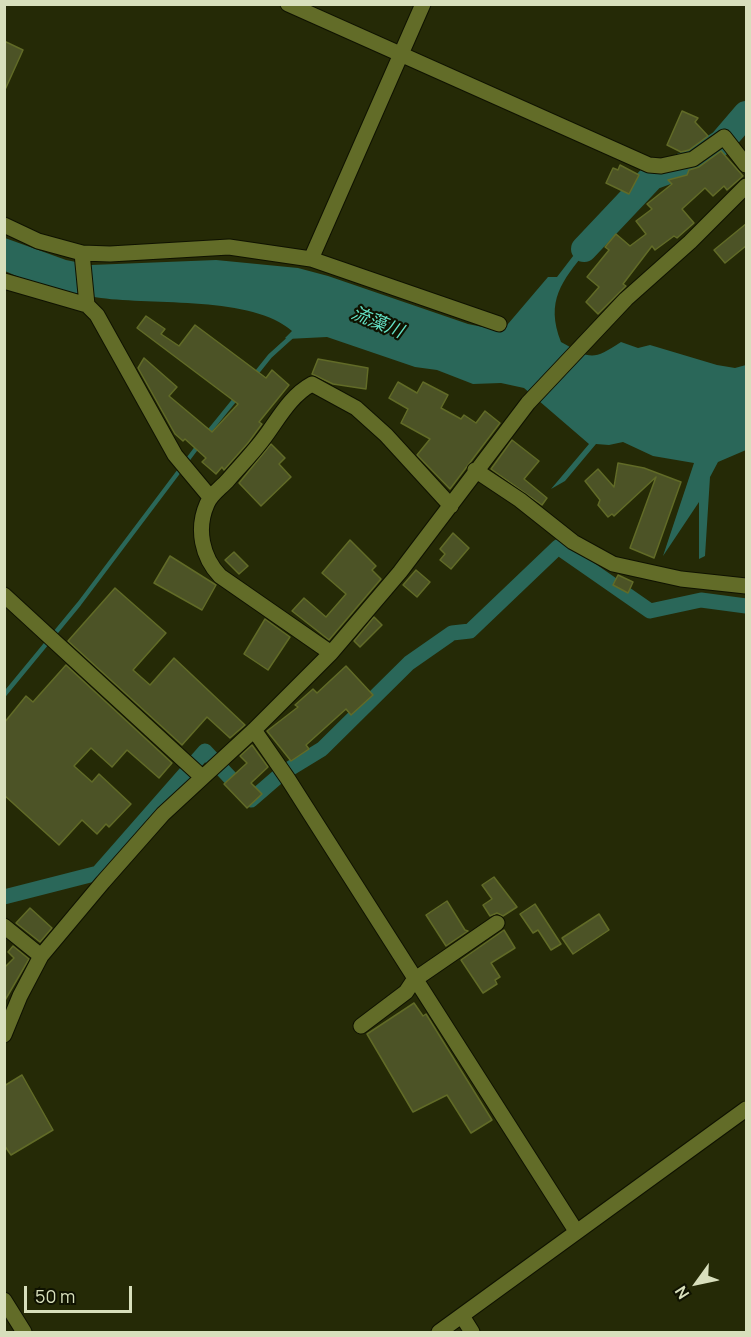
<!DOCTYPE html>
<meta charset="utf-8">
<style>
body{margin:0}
#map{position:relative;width:751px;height:1337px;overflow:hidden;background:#252a06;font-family:Manrope,sans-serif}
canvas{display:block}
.frame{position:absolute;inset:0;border:6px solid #d8dfbc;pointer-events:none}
.north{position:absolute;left:667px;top:1253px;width:60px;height:60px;-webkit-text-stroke:4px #0f1200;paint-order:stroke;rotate:237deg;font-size:16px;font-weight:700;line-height:24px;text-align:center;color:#d8dfbc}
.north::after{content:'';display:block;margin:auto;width:21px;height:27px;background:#d8dfbc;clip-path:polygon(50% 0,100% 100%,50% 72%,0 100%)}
.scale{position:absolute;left:24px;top:1286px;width:108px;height:27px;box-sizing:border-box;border:3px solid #d8dfbc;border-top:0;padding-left:8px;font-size:18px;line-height:21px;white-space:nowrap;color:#d8dfbc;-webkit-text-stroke:4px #0f1200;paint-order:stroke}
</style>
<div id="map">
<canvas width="751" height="1337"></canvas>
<div class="frame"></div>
<div class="north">N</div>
<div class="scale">50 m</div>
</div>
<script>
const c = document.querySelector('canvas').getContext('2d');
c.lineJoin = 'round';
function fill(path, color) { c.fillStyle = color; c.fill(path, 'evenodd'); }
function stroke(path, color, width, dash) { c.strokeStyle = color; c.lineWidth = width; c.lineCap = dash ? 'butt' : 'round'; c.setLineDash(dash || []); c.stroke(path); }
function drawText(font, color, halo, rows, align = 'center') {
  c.font = font + ' Manrope,"Noto Sans JP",sans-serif'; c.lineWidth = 4.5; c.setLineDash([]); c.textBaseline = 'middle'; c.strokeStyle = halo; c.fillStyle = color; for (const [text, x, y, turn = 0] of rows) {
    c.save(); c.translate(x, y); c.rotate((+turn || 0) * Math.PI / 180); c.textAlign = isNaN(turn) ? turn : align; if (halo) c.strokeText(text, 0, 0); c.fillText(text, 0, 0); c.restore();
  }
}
const water = new Path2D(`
 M5 238 66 260 91 265 216 260 298 268 328 276 468 324 502 331 548 277H557L580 247 587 250C562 281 545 301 561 342 591 359 592 361 621 342L638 348 650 345 717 365 735 368 746 365V450L718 462 710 477 705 556 699 559V502L663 556 694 463 653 456 623 442 609 445 596 444 565 481 551 489 589 444 524 388 501 383 473 384 437 370 415 367 327 337 287 339 285 338 292 331C253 296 153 305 101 298 68 294 35 285 5 271Z`);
const stream = new Path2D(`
 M254 376 270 356 291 337
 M207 434 237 397
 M4 695 79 604 198 446`);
const canal = new Path2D(`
 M4 897 98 873 205 751 251 800 281 774 322 749 409 663 452 633 470 631 558 547 650 611 701 600 746 606`);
const river = new Path2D(`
 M584 249 652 177 690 163 722 142 746 114`);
const building = new Path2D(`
 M4 41 23 50 4 92Z
 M682 111 698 118 695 122 708 136 689 150 681 152 667 145Z
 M721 151 743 176 727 190 724 186 713 196 705 188 682 209 694 223 677 238 674 236 655 250 652 246 623 284 626 286 598 314 586 302 599 287 587 277 609 250 605 247 616 234 630 246 646 234 636 221 652 209 647 204 672 184 668 180 687 175 689 170 699 167Z
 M620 165 639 175 629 194 606 183 613 168 618 170Z
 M747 223V245L725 263 714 250Z
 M146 316 165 329 161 334 179 346 195 325 266 378 272 370 289 385 259 422 262 424 248 443 224 470 222 467 216 474 202 462 206 458 185 439 183 441 175 434 138 368 144 358 177 387 169 396 212 432 238 404 137 328Z
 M318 359 368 368 366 389 333 384 312 374Z
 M398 382 417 393 423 382 448 395 441 408 461 419 464 415 476 423 485 411 500 423 450 489 417 455 430 439 401 423 408 409 389 398Z
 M512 440 539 461 524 479 547 498 542 505 491 469Z
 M271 444 285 458 279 464 291 477 261 506 239 483Z
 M618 463 644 468 681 482 654 558 630 548 656 477 614 516 612 514 608 517 598 505 600 500 585 481 598 469 614 487Z
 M453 533 469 548 451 569 440 560 445 554 440 549Z
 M350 540 376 566 372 570 381 579 329 640 292 611 304 598 326 617 346 594 322 573Z
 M234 552 248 566 239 574 225 560Z
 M170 556 216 585 202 610 154 583Z
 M416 570 430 582 417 597 403 585Z
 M618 575 633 582 628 593 613 585Z
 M115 588 166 633 133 670 150 685 174 658 245 725 230 738 207 717 182 745 68 641Z
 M374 617 382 625 360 647 354 641Z
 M265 619 290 637 268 670 244 654Z
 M66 665 172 763 159 778 127 750 112 767 91 748 74 766 92 782 99 774 131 804 109 827 106 824 97 834 82 820 59 845 4 795V723L26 696 33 702Z
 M346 666 373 695 351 715 346 709 306 745 309 749 291 761 267 731 298 707 295 705 313 689 317 693Z
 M252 745 268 767 251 783 262 794 247 808 224 784 247 763 240 756Z
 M494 877 517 907 503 916 497 913 490 916 483 905 492 899 482 885Z
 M447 901 465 930 468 931 446 946 426 915Z
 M535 904 561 944 551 950 538 930 533 933 520 914Z
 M30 908 52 928 40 942 16 923Z
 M599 914 609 930 573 954 562 938Z
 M504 930 515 948 491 963 500 977 495 980 497 984 483 993 461 960Z
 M13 946 29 959 4 1002V968L14 958 8 952Z
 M414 1003 423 1016 426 1014 492 1120 471 1133 447 1095 413 1112 367 1034Z
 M22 1075 53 1130 11 1155 4 1145V1086Z`);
const minor = new Path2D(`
 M288 4 649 165 661 166 693 159 724 137 746 165
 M4 225 38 241 82 253 110 254 229 247 311 259 499 324
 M82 253 87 305
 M311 259 423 4
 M4 281 87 305 97 315 175 455 210 497
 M475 470 520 500 573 542 613 564 681 579 746 586
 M4 595 202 777
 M331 653 220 576C202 557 196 529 207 504 211 494 221 488 228 480 240 466 253 453 264 438 279 418 290 396 312 384L356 408 386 435 451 506
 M254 730 288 779 576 1231
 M4 926 41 956
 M361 1026 406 992 414 980 497 923
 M4 1035 20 996 41 956 103 882 163 814 254 730 331 653 400 572 528 403 626 299 690 242 746 186
 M4 1300 24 1332
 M462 1316 472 1332
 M439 1332 746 1109`);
const waterNames = [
 ["流藻川",377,323,22]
];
fill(water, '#2a6759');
stroke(stream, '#2a6759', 4.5);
stroke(canal, '#2a6759', 15);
stroke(river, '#2a6759', 26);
fill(building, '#4c5326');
stroke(building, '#616b27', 1.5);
stroke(minor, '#0f1201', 17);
stroke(minor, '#626c28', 15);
drawText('italic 18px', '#64e1c5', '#0f1200', waterNames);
</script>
